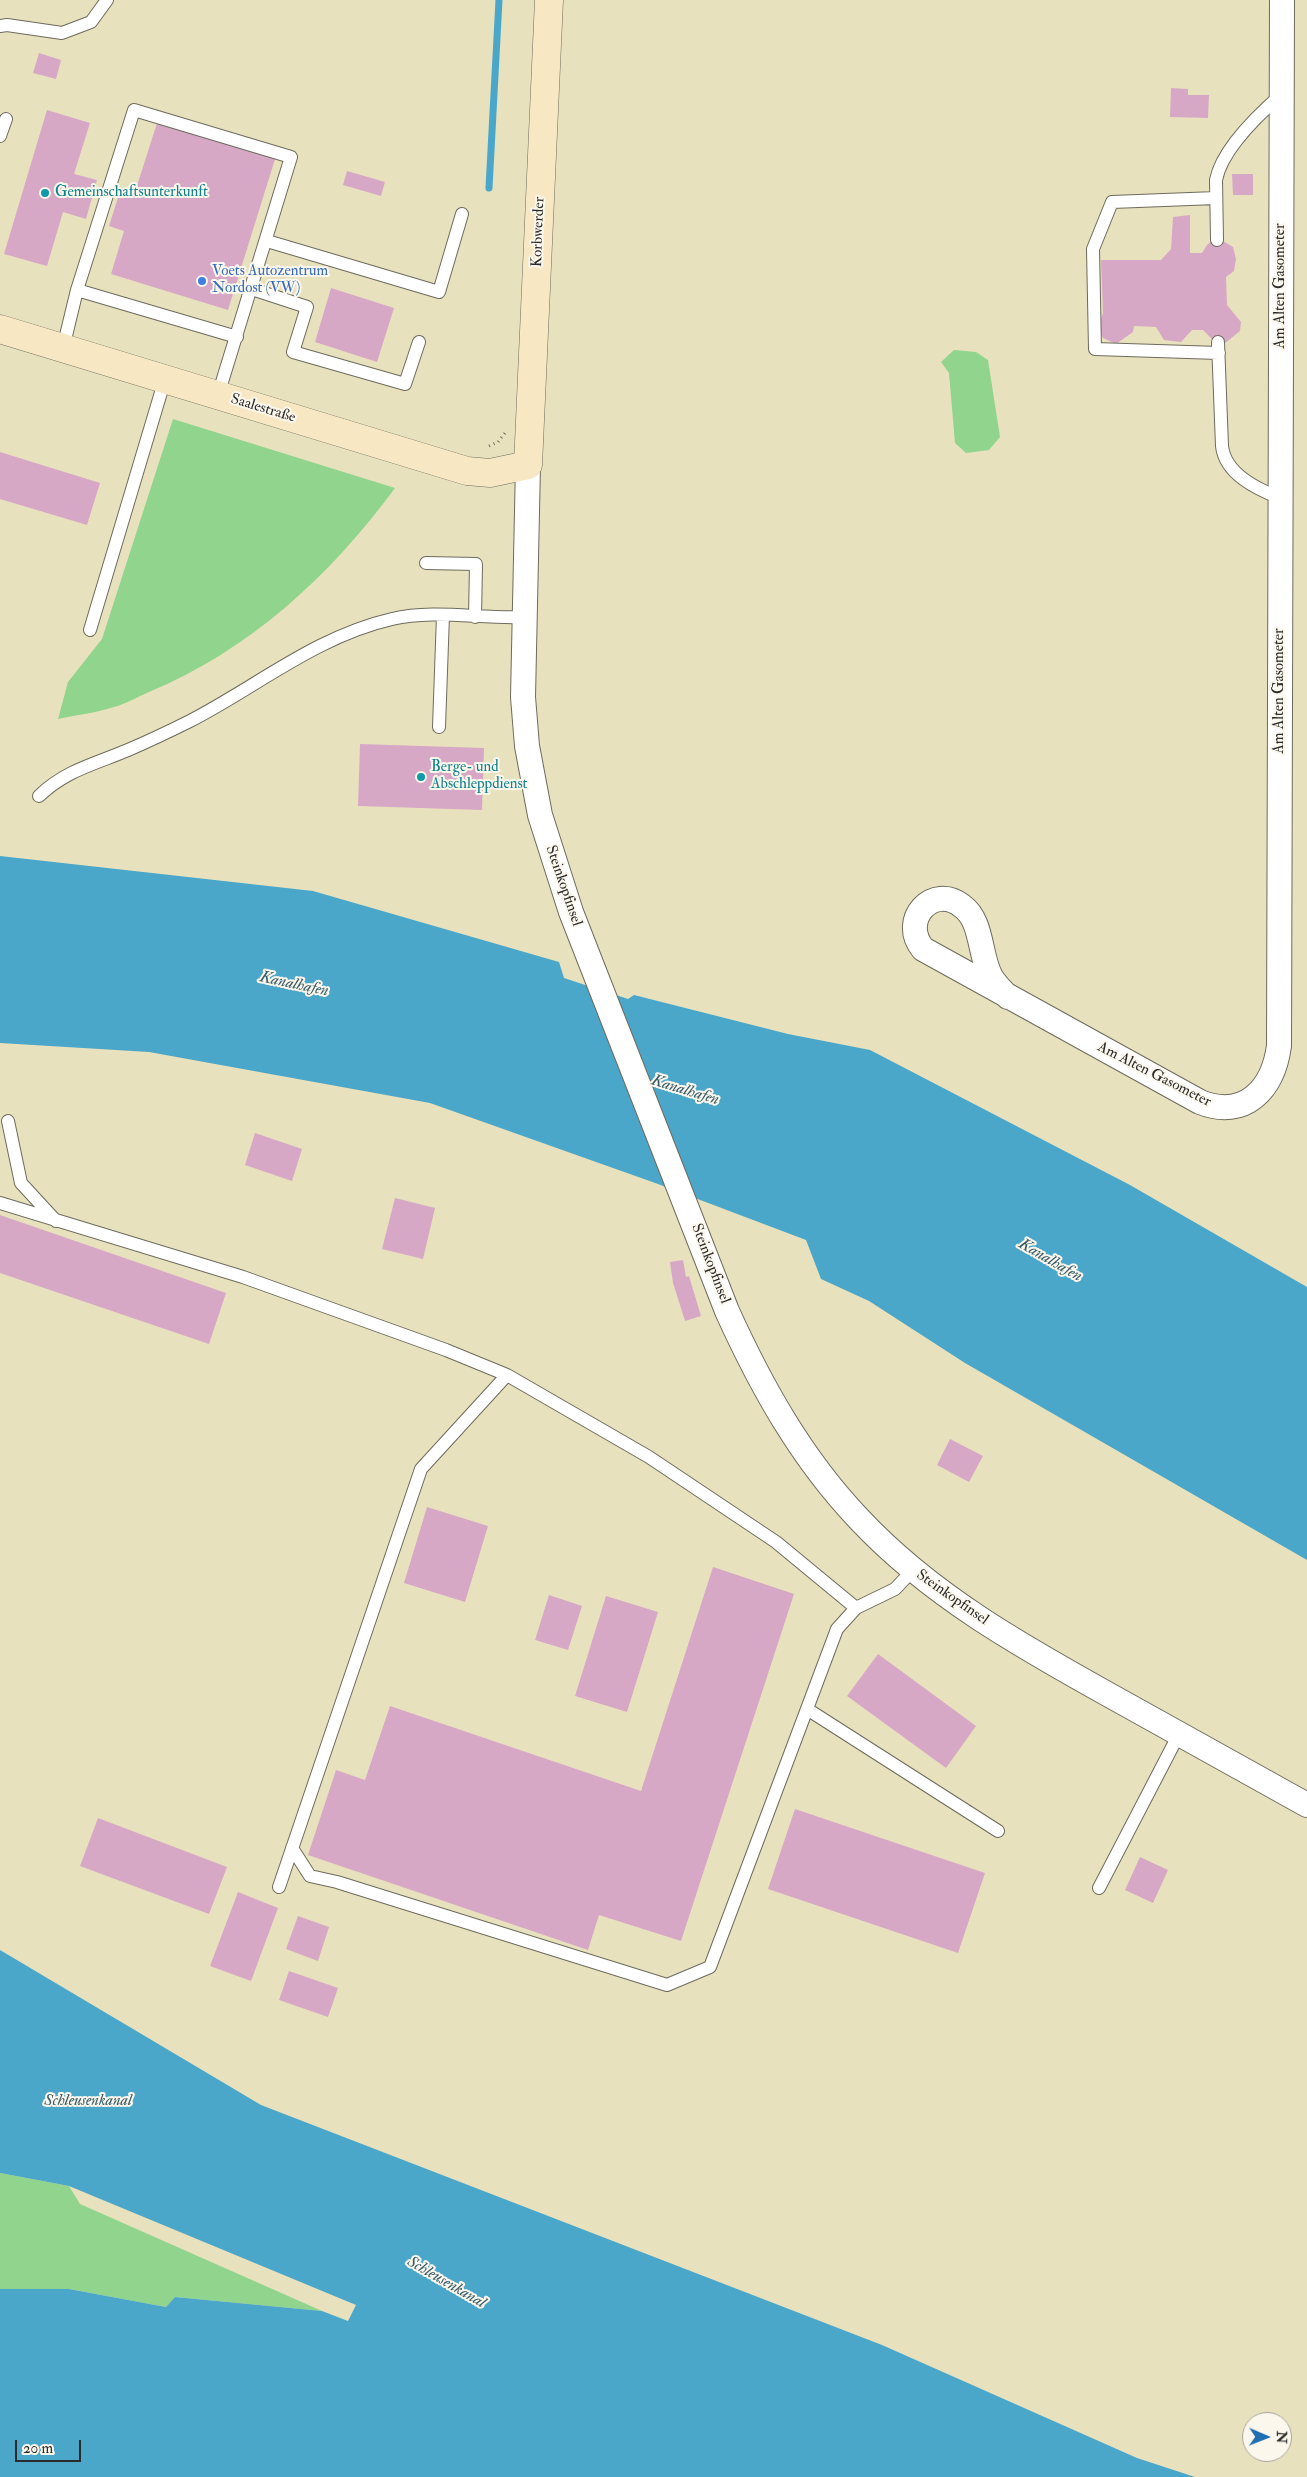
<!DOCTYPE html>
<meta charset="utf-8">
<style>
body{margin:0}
#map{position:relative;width:1307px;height:2477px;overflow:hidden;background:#e8e1bd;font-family:"IM FELL Double Pica",serif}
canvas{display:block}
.north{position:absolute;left:1242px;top:2412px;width:50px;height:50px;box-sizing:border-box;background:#fbf7ec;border:1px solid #a8a59f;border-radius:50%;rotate:91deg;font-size:14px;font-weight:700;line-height:20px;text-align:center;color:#2b2b2b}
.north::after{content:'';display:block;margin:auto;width:18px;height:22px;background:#1f6fb2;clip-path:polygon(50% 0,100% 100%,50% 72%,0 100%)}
.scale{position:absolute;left:15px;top:2440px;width:66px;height:22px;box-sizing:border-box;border:2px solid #2b2b2b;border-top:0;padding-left:6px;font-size:15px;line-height:18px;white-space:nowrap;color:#2b2b2b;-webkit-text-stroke:4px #fbf7ec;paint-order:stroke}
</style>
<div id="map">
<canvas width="1307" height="2477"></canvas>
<div class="north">N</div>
<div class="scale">20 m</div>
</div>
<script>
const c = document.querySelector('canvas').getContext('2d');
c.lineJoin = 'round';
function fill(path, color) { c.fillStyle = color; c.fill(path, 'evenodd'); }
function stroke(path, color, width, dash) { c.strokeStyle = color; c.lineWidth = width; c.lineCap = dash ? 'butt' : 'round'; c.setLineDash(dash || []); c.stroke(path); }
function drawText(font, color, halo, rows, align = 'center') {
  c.font = font + ' "IM FELL Double Pica",serif'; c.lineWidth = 4; c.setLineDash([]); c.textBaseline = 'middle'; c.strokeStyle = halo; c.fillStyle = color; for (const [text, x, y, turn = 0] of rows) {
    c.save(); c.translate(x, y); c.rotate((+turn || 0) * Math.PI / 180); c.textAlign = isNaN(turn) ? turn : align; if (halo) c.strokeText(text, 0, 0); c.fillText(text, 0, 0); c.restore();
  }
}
const green = new Path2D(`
 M954 350 976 352 988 360 1000 437 989 450 966 453 955 443 949 373 941 362Z
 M173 419 395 488C331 575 250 650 149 692 137 697 126 704 114 707 96 713 76 715 58 719L68 682 102 639Z
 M0 2173 69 2186 80 2204 322 2311 175 2297 166 2307 69 2289H0Z`);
const water = new Path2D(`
 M0 856 313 891 559 962 564 978 628 999 634 995 788 1034 870 1050 1130 1185 1307 1287V1560L965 1363 869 1301 821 1279 806 1240 658 1184 430 1103 149 1052 0 1043Z
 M0 1950 261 2105 882 2345 1137 2458 1195 2477H0V2289H69L166 2307 175 2297 322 2311 348 2321 356 2305 69 2186 0 2173Z`);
const stream = new Path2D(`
 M489 188 499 0`);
const building = new Path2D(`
 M39 53 61 60 56 79 33 73Z
 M1171 88 1188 89V95H1209L1208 118 1170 117Z
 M47 110 90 123 74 174 97 180 86 219 63 212 47 266 4 254Z
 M158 120 276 156 228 310 111 274 124 231 109 226 121 188 135 192Z
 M347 171 385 182 381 196 343 185Z
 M1232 174H1253V195H1233Z
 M1190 215V253H1202L1207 245 1214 239 1223 241 1233 247 1236 259 1234 271 1226 277 1227 305 1241 322 1240 331 1224 344 1214 341 1203 330H1192L1181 342 1164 340 1156 327 1134 326 1133 332 1116 344 1103 338 1098 327 1103 313 1101 260H1161L1171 249 1173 217Z
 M331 288 394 308 377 362 315 342Z
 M0 452 100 483 87 525 0 499Z
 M360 744 484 748 482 810 358 806Z
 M255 1133 302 1149 292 1181 245 1165Z
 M395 1198 435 1208 423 1259 382 1249Z
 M0 1215 226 1293 209 1344 0 1273Z
 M683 1260 686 1277 689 1276 701 1316 685 1321 673 1283 670 1262Z
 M950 1439 983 1456 969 1482 937 1465Z
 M427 1507 488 1526 465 1602 404 1583Z
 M713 1567 794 1594 681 1941 599 1915 588 1950 308 1855 336 1770 365 1780 390 1706 641 1791Z
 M549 1595 582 1606 568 1650 535 1640Z
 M606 1596 658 1612 627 1712 575 1696Z
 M878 1654 976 1726 946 1768 847 1696Z
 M795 1809 985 1873 958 1953 768 1889Z
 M98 1818 227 1867 209 1914 80 1866Z
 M1140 1857 1168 1870 1153 1903 1125 1890Z
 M238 1892 278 1908 251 1981 210 1966Z
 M298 1916 329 1927 318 1961 286 1949Z
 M289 1971 338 1988 328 2017 279 2000Z`);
const path = new Path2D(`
 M489 446 498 442 505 433`);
const service = new Path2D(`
 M0 26 7 25 62 33 91 22 107 0
 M0 136 6 119
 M1216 198 1112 202 1093 249 1095 349 1219 353
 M1217 240 1216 180C1222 149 1259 114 1282 94
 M267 241 439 292 462 214
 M252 289 307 307 293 352 405 384 419 342
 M77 290 237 337
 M1218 342 1222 446C1225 474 1257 489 1280 498
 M63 348 77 290 134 110 291 157 218 395
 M426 563 476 564 475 617
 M90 630 165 379
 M439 727 443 615
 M39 796C66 770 95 764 128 750 149 741 170 731 190 721 256 687 317 636 392 619 434 609 480 619 524 617
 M8 1121 21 1183 56 1221
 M0 1203 243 1277 446 1350 507 1375 649 1457 776 1542 856 1608
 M807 1709 998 1831
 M292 1848 310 1876 337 1882 667 1985 710 1967 837 1629 856 1608 895 1589 913 1570
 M279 1887 421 1469 507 1375
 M1099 1888 1179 1734`);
const minor = new Path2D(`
 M528 465 523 697 527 746 540 815 571 912 727 1311C761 1386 801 1458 859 1519 930 1595 1021 1646 1111 1696 1177 1732 1242 1769 1307 1805
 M1008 997C1002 991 995 984 991 977 979 955 983 921 962 906 933 883 899 920 923 949L1200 1102C1245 1120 1273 1089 1279 1046L1282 0`);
const secondary = new Path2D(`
 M0 329 467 471 490 473 528 465 549 0`);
const markers = [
 [45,193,5,"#0f9aa8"],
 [202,281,5,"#3f7fe0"],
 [421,777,5,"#0f9aa8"]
];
const cultureNames = [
 ["Gemeinschaftsunterkunft",55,193],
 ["Berge- und",431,768],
 ["Abschleppdienst",431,785]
];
const streetNames = [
 ["Korbwerder",539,232,-88],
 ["Am Alten Gasometer",1281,286,-90],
 ["Saalestraße",263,409,17],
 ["Am Alten Gasometer",1280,691,-90],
 ["Steinkopfinsel",563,886,71],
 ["Am Alten Gasometer",1154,1075,27],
 ["Steinkopfinsel",710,1264,69],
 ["Steinkopfinsel",952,1598,35]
];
const shopNames = [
 ["Voets Autozentrum",212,272],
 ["Nordost (VW)",212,289]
];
const waterNames = [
 ["Kanalhafen",294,985,12],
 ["Kanalhafen",685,1091,17],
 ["Kanalhafen",1050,1261,30],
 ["Schleusenkanal",88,2102],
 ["Schleusenkanal",446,2283,30]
];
fill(green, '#90d48d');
fill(water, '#4ba7c9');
stroke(stream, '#4ba7c9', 7);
fill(building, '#d7a8c6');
stroke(service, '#6d6b5e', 14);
stroke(minor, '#6d6b5e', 26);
stroke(secondary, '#6d6b5e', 29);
stroke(path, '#6d6b5e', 3, [1, 4]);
stroke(service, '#fff', 12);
stroke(minor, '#fff', 24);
stroke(secondary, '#f7e8c3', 28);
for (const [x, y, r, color] of markers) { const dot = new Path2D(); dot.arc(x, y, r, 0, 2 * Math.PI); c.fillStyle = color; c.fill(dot); stroke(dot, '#fbf7ec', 2); }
drawText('15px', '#0d838f', '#fbf7ec', cultureNames, 'left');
drawText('15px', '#2b2b2b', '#fbf7ec', streetNames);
drawText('15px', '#366cbe', '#fbf7ec', shopNames, 'left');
drawText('italic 16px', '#385d6a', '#fbf7ec', waterNames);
</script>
